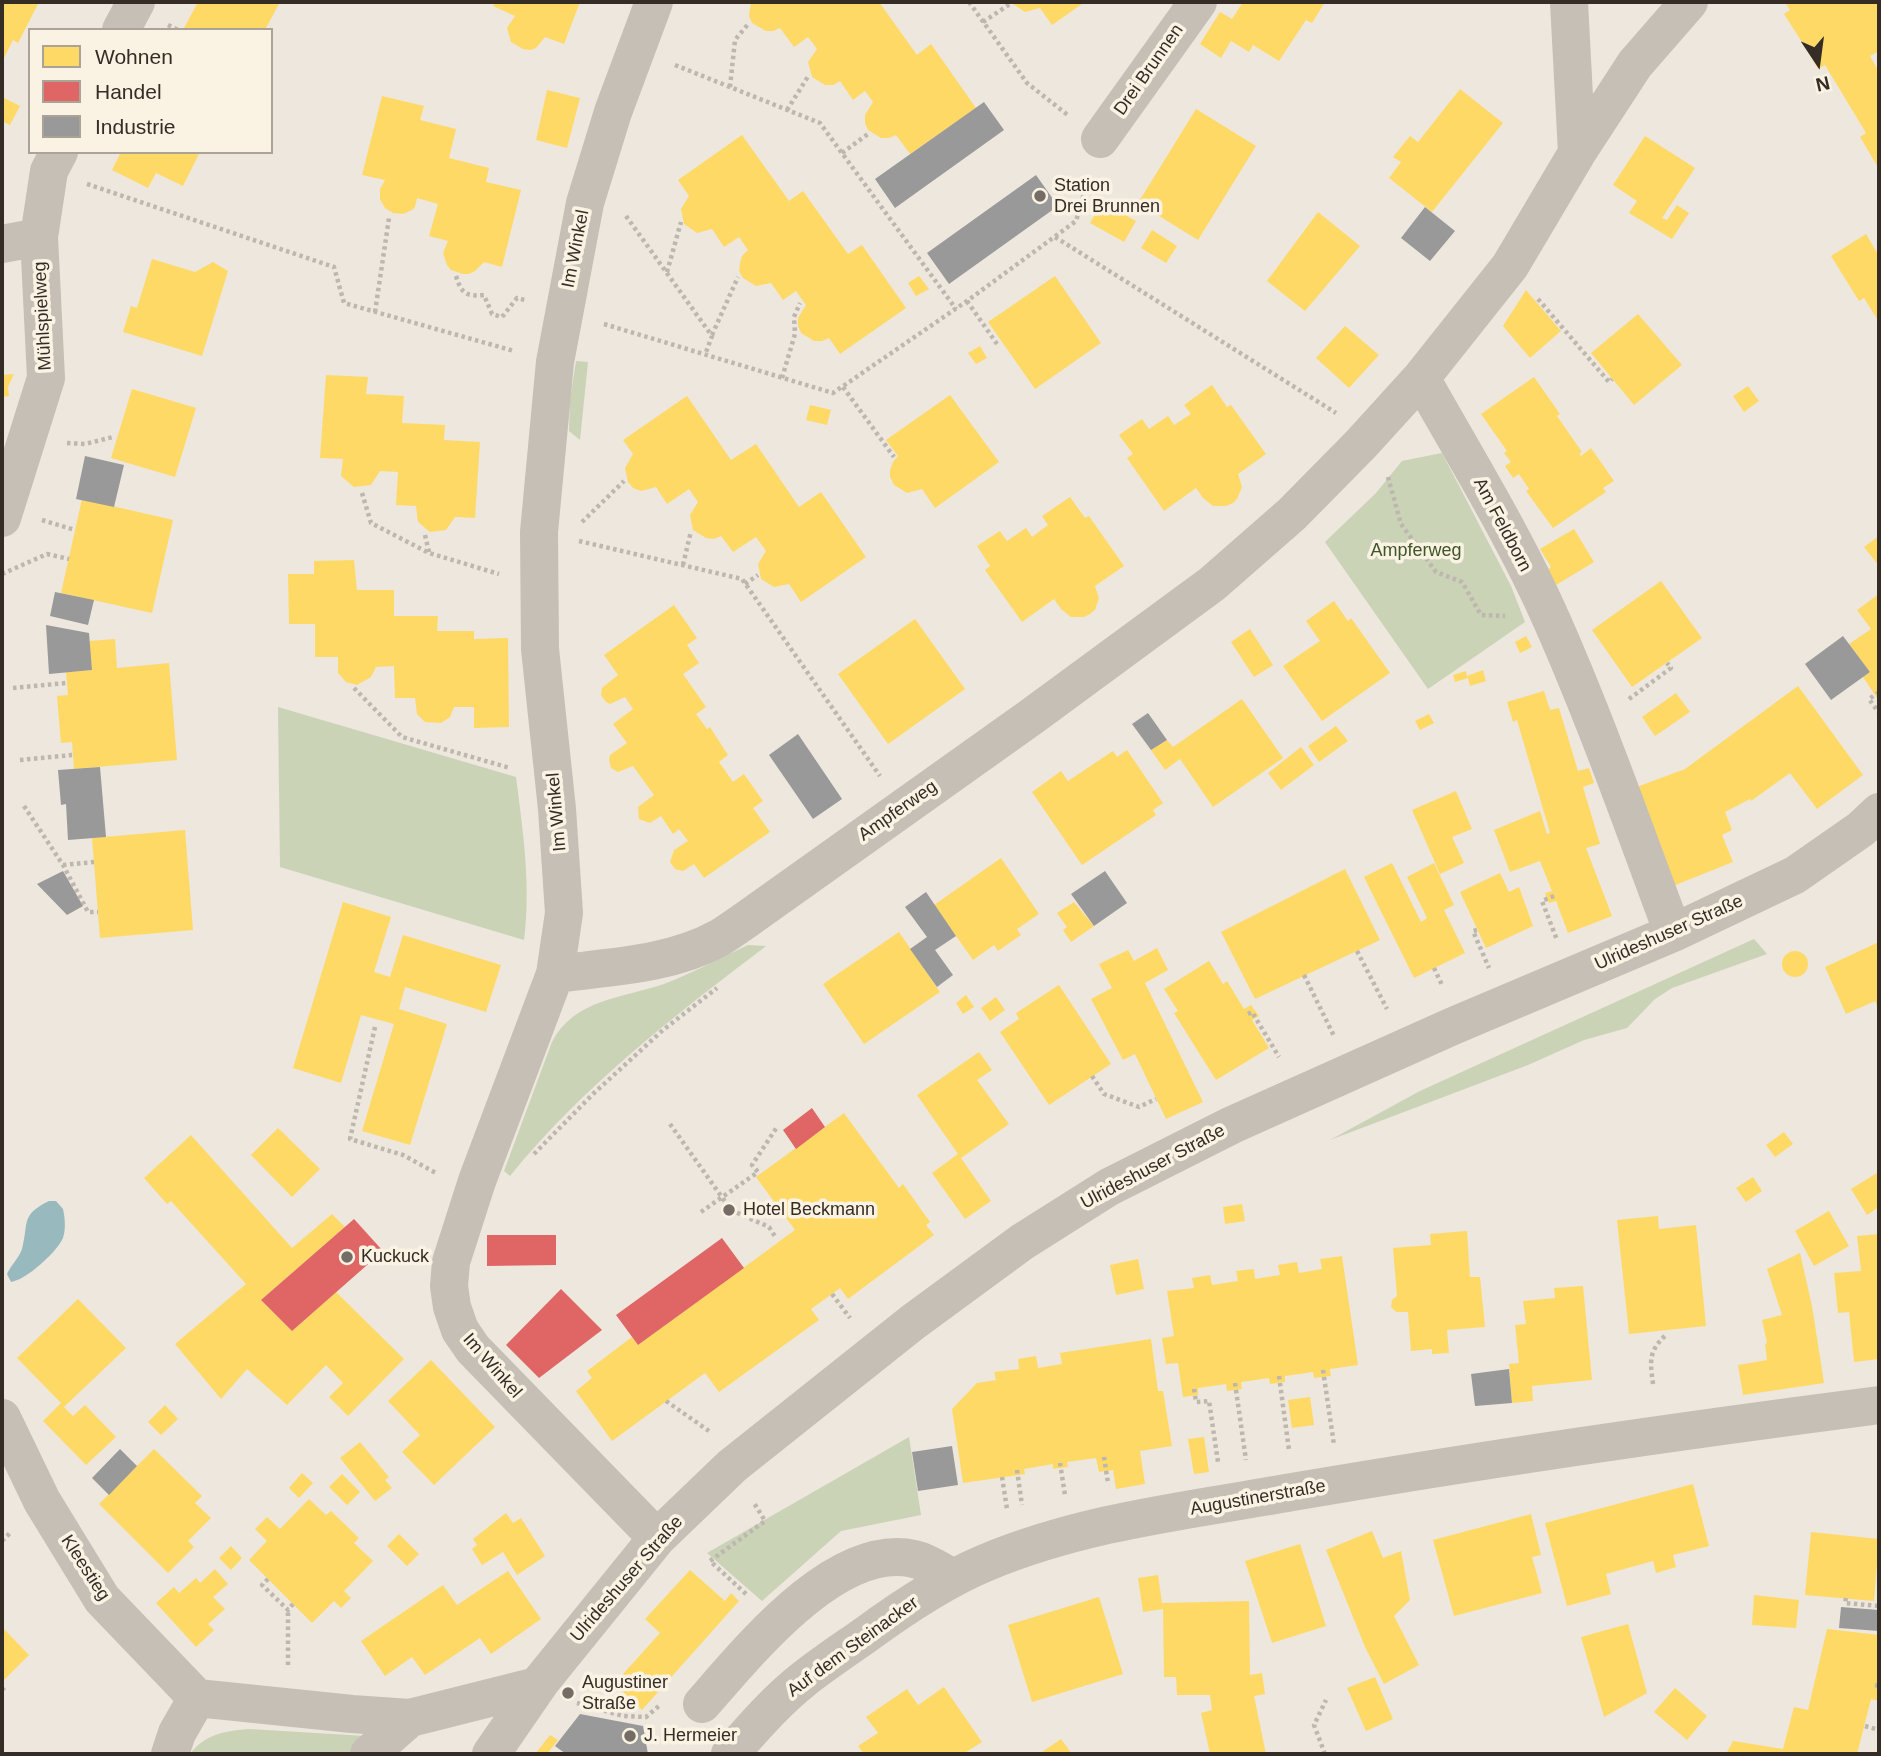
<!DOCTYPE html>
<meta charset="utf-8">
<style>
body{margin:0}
#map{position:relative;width:1881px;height:1756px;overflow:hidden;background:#ede7dd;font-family:Arial,sans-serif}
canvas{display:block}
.frame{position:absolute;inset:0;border:4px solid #352c25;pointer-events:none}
.legend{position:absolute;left:28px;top:28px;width:245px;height:126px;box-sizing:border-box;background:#faf3e3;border:2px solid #aba397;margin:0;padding:9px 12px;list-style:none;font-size:21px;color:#352c25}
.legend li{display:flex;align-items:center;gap:14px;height:35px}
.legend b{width:35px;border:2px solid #aba397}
.north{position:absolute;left:1783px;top:28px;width:70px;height:70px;-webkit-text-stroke:5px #faf3e3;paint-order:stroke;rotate:167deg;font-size:19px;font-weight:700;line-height:28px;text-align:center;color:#352c25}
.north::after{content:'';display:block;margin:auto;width:24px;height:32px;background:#352c25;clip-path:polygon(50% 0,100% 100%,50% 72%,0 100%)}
</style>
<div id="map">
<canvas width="1881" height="1756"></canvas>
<div class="frame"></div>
<ul class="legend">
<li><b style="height:19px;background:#ffd966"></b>Wohnen</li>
<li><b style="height:19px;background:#e06666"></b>Handel</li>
<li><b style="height:19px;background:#999"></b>Industrie</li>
</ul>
<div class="north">N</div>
</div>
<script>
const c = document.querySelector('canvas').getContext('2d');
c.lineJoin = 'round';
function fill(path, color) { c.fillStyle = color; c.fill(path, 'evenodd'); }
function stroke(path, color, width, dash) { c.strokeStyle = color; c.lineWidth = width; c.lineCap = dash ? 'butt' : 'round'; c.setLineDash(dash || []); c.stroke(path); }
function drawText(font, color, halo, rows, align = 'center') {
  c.font = font + ' Arial,sans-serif'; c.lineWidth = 7; c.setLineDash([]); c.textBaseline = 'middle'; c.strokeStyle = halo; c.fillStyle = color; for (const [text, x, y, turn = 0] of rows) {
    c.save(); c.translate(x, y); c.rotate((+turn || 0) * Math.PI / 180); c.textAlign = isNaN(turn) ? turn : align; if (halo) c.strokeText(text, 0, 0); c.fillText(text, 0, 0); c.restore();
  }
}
const green = new Path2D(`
 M576 361 588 362 580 440 569 431 570 400Z
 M1442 453 1511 586 1525 622 1428 689 1325 542 1376 493 1402 461Z
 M278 707 516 777C523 832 531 885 524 940L280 867Z
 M1754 939 1767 954 1672 988 1655 999 1627 1028 1584 1040 1528 1065 1330 1140 1420 1091Z
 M748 945 766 946C674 1016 583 1086 510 1176L504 1171 552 1042C574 999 623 998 664 984 693 973 720 958 748 945Z
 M909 1437 921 1515 841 1531 762 1601 707 1553Z
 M249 1729 366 1736 353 1754H190C205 1734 225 1731 249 1729Z`);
const water = new Path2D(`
 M49 1201H56L63 1209C65 1218 66 1229 63 1238 57 1252 26 1280 11 1282L7 1274C11 1265 19 1258 22 1249 29 1223 20 1215 49 1201Z`);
const homes = new Path2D(`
 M2 2H39L18 43 13 40 2 62Z
 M198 2H280L265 30H183Z
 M495 2H580L564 44 545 37 536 48 530 50 523 49 511 42 507 28 515 16 493 6Z
 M751 2H879L917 55 931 44 976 108 910 154 896 135 889 138H881L868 130 865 123V115L873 102 865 91 853 100 840 81 833 85H825L812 77 808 62 817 49 808 37 794 47 780 28 773 31H766L752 23 749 16Z
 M1010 2H1085L1052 25 1040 8 1025 12Z
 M1243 2H1325L1312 23 1306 20 1279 61 1253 45 1249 52 1231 41 1221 58 1200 44 1220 12 1232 19Z
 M1785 2H1877L1879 5V51L1870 56 1879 72V169L1860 137 1866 133 1825 65 1818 69 1802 42 1784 14 1790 10Z
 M1460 89 1503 123 1432 212 1389 178 1401 162 1393 157 1410 136 1418 142Z
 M547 90 580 98 567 148 536 140Z
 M382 96 424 106 420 120 456 129 449 158 489 168 486 182 521 190 502 267 484 262 475 271 469 274H463L451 270 447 265 443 253 448 241 429 236 438 204 417 198 415 207 412 210 403 214 393 213 385 208 380 199V189L385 180 362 175Z
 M2 97 20 106 10 125 2 121Z
 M1196 109 1256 146 1198 240 1138 203Z
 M742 135 789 201 803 191 848 254 862 245 906 308 840 354 829 338 822 341H814L801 333 798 326V318L806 305 796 291 783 300 771 283 756 286 743 278 739 271 740 263 742 256 748 250 739 237 724 247 712 229 697 233 684 224 681 209 689 196 678 180Z
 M1645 136 1695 168 1662 218 1667 220 1677 205 1689 213 1672 239 1629 213 1637 201 1613 185Z
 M121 152H200L183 186 156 173 148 188 112 170Z
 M1102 202 1136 221 1124 242 1090 223Z
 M1318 212 1360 246 1305 311 1267 281Z
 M1152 230 1177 246 1166 263 1141 248Z
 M1866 234 1879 256V322L1864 298 1859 301 1831 256Z
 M152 259 195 272 213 262 228 271 202 356 123 332 131 306 137 308Z
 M919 276 929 289 916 296 908 283Z
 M1055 276 1101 343 1035 389 988 322Z
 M1526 290 1561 331 1530 358 1503 326Z
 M1638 314 1682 365 1634 405 1591 353Z
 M1345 326 1379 355 1349 388 1316 358Z
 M980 346 987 358 976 364 968 353Z
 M14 374 8 387 9 396 2 397V375Z
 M326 375 368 377 366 394 404 396 402 423 445 425 444 440 480 442 475 518 455 517 446 530 430 532 418 522 416 506 396 505 398 472 380 471 371 485 354 487 341 476 343 459 320 458Z
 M1534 377 1560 414 1557 416 1582 452 1579 454 1581 456 1591 448 1614 481 1603 488 1606 492 1553 528 1526 491 1529 489 1519 474 1513 478 1505 466 1511 462 1504 453 1507 451 1481 414Z
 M1212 385 1227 407 1231 405 1266 454 1238 474 1242 487 1237 499 1233 503 1226 506H1213L1203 498 1196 488 1164 511 1127 458 1133 454 1119 435 1142 419 1149 429 1168 416 1174 425 1191 414 1184 405Z
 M1748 386 1759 401 1744 412 1733 396Z
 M132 389 196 408 175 477 111 458Z
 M950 395 999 462 935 508 922 489 907 493 894 485 890 477V470L893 462 898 456 886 440Z
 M687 396 731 460 756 444 799 507 821 492 866 557 801 602 789 584 774 587 761 579 758 564 766 551 756 537 733 552 721 536 714 539 706 538 693 530 690 515 698 502 689 489 667 504 656 487 641 491 633 488 628 482 625 468 633 454 623 440Z
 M810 405 831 410 827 425 806 420Z
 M1070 497 1085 518 1089 516 1124 566 1095 586 1099 598 1095 610 1090 614 1084 617H1071L1061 609 1054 599 1022 622 985 570 990 566 977 546 1000 531 1007 541 1026 528 1032 537 1048 525 1042 516Z
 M82 499 173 520 152 613 61 593Z
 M1574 529 1594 562 1556 585 1547 570 1551 567 1540 549Z
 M1879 536V566L1864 547Z
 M354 560 357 590H394V616H438L437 631H474V639L508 638 509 727 474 728V707H454L450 717 441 723 425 722 417 714 415 698H395L394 666 376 667 371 677 357 685 346 682 338 673V657H315V624H289L288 574H314V561Z
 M1661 581 1702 638 1632 687 1592 630Z
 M1879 594V701L1863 677 1870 672 1849 644 1871 629 1857 610Z
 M1334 601 1348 621 1351 618 1390 673 1322 721 1283 666 1320 641 1306 621Z
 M674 605 697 638 687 645 699 663 683 674 706 707 696 714 707 729 710 727 728 755 719 762 733 782 744 774 763 801 753 808 770 832 704 878 694 864 683 871 675 869 670 862 674 850 688 841 679 829 673 834 661 816 650 823 639 819 638 807 654 795 633 766 618 772 611 768 609 760 610 755 627 743 613 724 633 709 625 697 610 704 606 702 601 695 602 688 618 675 604 655Z
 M915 619 965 689 888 744 838 674Z
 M1250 629 1273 665 1254 677 1231 642Z
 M1526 636 1532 647 1520 653 1515 642Z
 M115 639 117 668 169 663 177 760 74 769 72 742 61 743 57 696 68 695 66 672 92 670 89 641Z
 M1483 670 1486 681 1470 686 1468 678 1455 682 1453 675 1466 671 1467 676Z
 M1798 686 1863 775 1817 809 1790 773 1751 801 1750 799 1725 812 1732 830 1722 835 1733 862 1673 886 1634 788 1685 769Z
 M1544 691 1550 710 1559 708 1578 771 1589 768 1594 783 1583 787 1600 844 1586 848 1612 916 1568 933 1556 901 1549 903 1545 893 1552 891 1540 861 1510 872 1494 830 1540 811 1547 834 1550 833 1517 720 1513 722 1507 702Z
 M1676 693 1690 712 1655 736 1642 717Z
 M1242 699 1283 758 1213 807 1180 759 1165 770 1151 750 1167 740 1173 747Z
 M1429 714 1434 723 1420 730 1415 721Z
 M1336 726 1348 741 1319 762 1308 746Z
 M1301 747 1314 765 1281 790 1268 773Z
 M1127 750 1163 803 1153 810 1156 815 1082 865 1032 792 1061 771 1068 781 1113 751 1117 757Z
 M1456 791 1472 829 1452 837 1464 863 1440 874 1412 810Z
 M185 830 193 930 100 938 92 838Z
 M1001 858 1039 914 1017 929 1021 935 998 951 994 945 973 960 934 905Z
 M1392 863 1421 922 1427 918 1407 877 1434 863 1454 905 1444 910 1465 953 1414 978 1364 877Z
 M1345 869 1380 940 1255 999 1221 932Z
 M1500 873 1509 892 1519 887 1533 926 1486 948 1460 892Z
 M343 902 391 917 374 972 390 977 403 935 501 965 486 1012 405 987 399 1009 447 1024 410 1145 362 1131 394 1024 361 1015 341 1083 293 1068Z
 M1074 902 1094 926 1071 942 1063 930 1067 927 1057 913Z
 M899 932 940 992 864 1044 823 984Z
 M1879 942V1010L1875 1001 1846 1014 1825 967Z
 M1157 948 1168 970 1145 983 1203 1102 1166 1119 1135 1054 1123 1060 1091 999 1112 988 1099 964 1128 950 1134 961Z
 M1782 964a13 13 0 1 1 26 0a13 13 0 1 1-26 0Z
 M1209 961 1223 984 1227 981 1244 1009 1251 1005 1259 1016 1252 1020 1269 1048 1216 1080 1174 1013 1178 1011 1164 989Z
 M1059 985 1111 1064 1049 1105 1000 1032 1019 1019 1016 1013Z
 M966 995 974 1007 963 1014 956 1003Z
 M996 997 1005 1010 990 1021 981 1008Z
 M979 1052 992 1070 977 1080 1009 1124 961 1158 991 1201 965 1219 932 1173 958 1154 917 1095Z
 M844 1113 899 1188 903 1184 930 1222 926 1225 934 1235 848 1299 840 1288 832 1294 811 1309 819 1320 719 1392 705 1373 612 1441 576 1391 592 1378 587 1371 632 1337 638 1345 795 1230 756 1177Z
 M278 1128 320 1169 292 1197 251 1155Z
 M1784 1132 1793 1144 1775 1157 1766 1145Z
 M191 1135 292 1248 332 1214 345 1227 261 1300 292 1331 336 1292 404 1359 348 1416 329 1397 343 1383 326 1365 287 1405 247 1369 221 1399 175 1344 246 1284 171 1201 167 1204 144 1178Z
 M1877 1173 1879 1177V1207L1867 1215 1851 1189Z
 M1753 1177 1762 1191 1746 1202 1736 1188Z
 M1242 1204 1245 1221 1225 1224 1223 1207Z
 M1829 1211 1849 1246 1814 1266 1795 1231Z
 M1658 1216 1659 1229 1696 1225 1706 1326 1629 1334 1617 1220Z
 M1467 1231 1470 1277H1480L1485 1327 1447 1330 1449 1353 1432 1354V1349L1411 1351 1408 1312H1396L1391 1307 1392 1300 1397 1296 1393 1248 1431 1245 1430 1234Z
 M1879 1234V1359L1854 1362 1849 1312 1838 1313 1834 1273 1861 1271 1857 1236Z
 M1800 1253 1812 1306 1824 1383 1743 1395 1738 1365 1767 1360 1765 1344 1767 1343 1762 1320 1782 1315 1767 1269Z
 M1342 1256 1358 1365 1330 1369 1331 1376 1314 1378 1313 1372 1285 1376V1382L1270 1384 1269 1378 1241 1382 1242 1389 1227 1391 1226 1384 1198 1388V1395L1183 1397 1178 1363 1166 1364 1162 1338 1174 1336 1167 1291 1194 1288 1192 1278 1210 1275 1212 1285 1238 1281 1236 1271 1254 1269 1255 1279 1280 1275 1278 1265 1297 1262 1299 1273 1322 1269 1320 1259Z
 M1138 1259 1144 1289 1116 1295 1110 1265Z
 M1583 1286 1592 1380 1532 1386 1533 1401 1512 1403 1509 1364 1519 1363 1515 1325 1526 1324 1523 1301 1555 1298 1554 1288Z
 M78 1299 126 1348 64 1407 73 1416 85 1405 116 1437 86 1465 43 1421 61 1403 17 1358Z
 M1151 1339 1158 1391H1163L1172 1446 1140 1451 1145 1484 1116 1489 1113 1470 1099 1472 1096 1458 1067 1462 1068 1467 1053 1469V1464L1024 1469 1025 1474 963 1483 952 1409 977 1383 996 1380 994 1372 1019 1369 1018 1359 1036 1356 1038 1368 1062 1364 1060 1353Z
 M431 1360 495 1427 434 1485 402 1452 420 1435 388 1401Z
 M1310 1397 1314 1425 1292 1428 1288 1400Z
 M165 1405 178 1419 161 1435 148 1422Z
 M1204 1437 1209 1472 1194 1474 1188 1439Z
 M360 1442 389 1477 385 1480 392 1488 375 1501 340 1458Z
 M154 1449 202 1496 195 1503 211 1518 188 1541 194 1547 168 1573 99 1504Z
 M302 1473 313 1483 299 1498 289 1488Z
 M342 1474 360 1492 347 1505 329 1487Z
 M1693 1484 1709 1546 1673 1555 1676 1567 1656 1573 1653 1561 1606 1574 1611 1594 1567 1606 1545 1523Z
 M309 1499 326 1515 331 1511 359 1538 354 1543 373 1561 344 1591 351 1598 341 1608 334 1601 312 1623 249 1560 267 1541 255 1529 267 1517 280 1529Z
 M506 1513 513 1523 521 1518 545 1556 517 1575 503 1552 482 1565 472 1549 477 1545 473 1539Z
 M1531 1514 1541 1555 1532 1557 1542 1593 1454 1616 1433 1540Z
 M1372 1531 1383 1558 1401 1551 1410 1600 1394 1616 1419 1665 1384 1684 1365 1647 1326 1550Z
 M1811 1532 1879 1539 1874 1601 1805 1595Z
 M399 1534 419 1554 407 1566 387 1546Z
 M1300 1544 1326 1626 1272 1643 1245 1561Z
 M231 1546 242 1558 231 1570 219 1558Z
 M215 1569 228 1584 213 1597 225 1609 208 1624 214 1630 196 1647 156 1603 174 1587 179 1593 196 1578 200 1583Z
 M690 1570 725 1601 731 1593 739 1601 642 1710 614 1684 660 1633 645 1619Z
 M508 1571 541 1619 491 1654 480 1638 425 1675 412 1657 385 1676 361 1641 443 1585 457 1605Z
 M1158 1575 1162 1603 1249 1601 1250 1675 1262 1673 1265 1694 1254 1696 1266 1754H1210L1201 1713 1212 1710 1210 1695H1177L1176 1677H1164L1163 1609 1143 1612 1138 1578Z
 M1754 1595 1799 1600 1796 1628 1752 1625Z
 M1099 1597 1123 1674 1032 1702 1008 1625Z
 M1628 1624 1647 1693 1604 1717 1581 1637Z
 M2 1627 29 1655 2 1682Z
 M1827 1629 1879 1635V1701L1871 1699 1857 1754H1726L1733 1741 1783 1749 1794 1707 1808 1710Z
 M1375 1677 1393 1719 1366 1731 1347 1688Z
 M944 1687 982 1742 963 1754H864L858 1746 878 1733 866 1717 907 1689 918 1705Z
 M1675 1688 1707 1716 1687 1740 1654 1712Z
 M550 1735 558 1740 547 1754H535Z
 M1061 1739 1072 1754H1039Z`);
const shops = new Path2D(`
 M812 1108 825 1127 796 1149 783 1130Z
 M354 1219 383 1251 292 1331 261 1300Z
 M487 1235H556V1265L487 1266Z
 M722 1238 744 1268 638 1345 616 1315Z
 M561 1289 602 1330 539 1378 506 1345Z`);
const industry = new Path2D(`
 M984 102 1004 130 895 208 875 179Z
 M1036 175 1058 206 949 284 927 253Z
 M1425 207 1455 231 1430 261 1401 238Z
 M85 456 124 465 114 507 76 499Z
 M55 592 94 600 88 625 50 616Z
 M46 625 89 633 92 670 49 674Z
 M1843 636 1870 672 1831 700 1805 664Z
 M1148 713 1167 740 1151 750 1132 724Z
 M798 734 842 799 813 819 769 755Z
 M100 767 106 837 68 840 66 804 61 805 58 770Z
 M63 871 83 906 67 915 37 884Z
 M1105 871 1127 903 1094 926 1071 894Z
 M926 892 956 936 935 950 953 975 937 987 910 949 927 937 905 907Z
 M1509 1369 1512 1403 1475 1406 1471 1374Z
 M952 1446 958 1485 918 1491 912 1452Z
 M120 1449 137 1466 109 1495 92 1478Z
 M1841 1607 1879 1610V1631L1839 1628Z
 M580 1714 643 1726 648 1754H566L555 1746Z`);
const path = new Path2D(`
 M969 2 1027 83 1069 116
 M983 22 1010 4
 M168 25 178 30
 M675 65 820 123 956 309
 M730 87 735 40 749 23
 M787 110 809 75
 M842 153 868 134
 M87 184 334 267 344 303 514 351
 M626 216 712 336 705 355
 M1055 237 1336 413
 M667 272 681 222
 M456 276C461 293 466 297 484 295L492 314 502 317 517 298 525 300
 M1538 299 1609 382 1612 379
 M967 301 997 344
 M375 312 389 218
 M604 324 833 393 967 301 1076 221 1089 177
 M712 335 738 277
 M782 378 795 334 794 317 800 303
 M843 387 894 457
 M67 443 85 444 113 437
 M1388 477 1401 524 1436 572 1462 582 1481 615 1505 616
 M362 493 371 523 429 553 499 574
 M42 520 75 530
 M582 522 624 481
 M425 535 429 552
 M579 541 742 579 880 776
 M683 565 691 531
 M2 574 47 554 69 559
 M745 584 758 575
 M13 688 66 683
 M354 688 402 737 510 768
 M1879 692 1869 699 1879 713
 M1629 699 1671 668 1667 663
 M20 760 72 755
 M24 806 63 865 88 912H98
 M63 865 94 862
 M1554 896 1542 901 1557 940
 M1477 930 1473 931 1489 968
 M1357 951 1387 1009
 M1434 968 1442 985
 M1304 975 1334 1036
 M1248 1014 1252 1012 1279 1057
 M375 1027 350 1139 403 1155 436 1173
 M1092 1076 1104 1094 1139 1107 1156 1099
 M670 1124 731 1210 769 1227 776 1238
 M534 1154 593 1094 663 1030 717 988
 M701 1212 758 1172 752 1165 777 1127
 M832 1294 850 1318
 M1323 1370 1334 1445
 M1279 1376 1289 1450
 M1235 1383 1246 1460
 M1653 1384C1650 1361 1648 1351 1667 1334
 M1194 1389 1196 1402 1209 1401 1218 1462
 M666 1401 709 1431
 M1104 1457 1108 1483
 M1060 1463 1065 1495
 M1017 1470 1022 1505
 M1002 1477 1007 1509
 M2 1541 11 1532
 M268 1579 262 1585 288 1610 293 1604
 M746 1594 710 1561 765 1521 754 1503
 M1846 1598 1845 1603 1879 1606
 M288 1665V1610
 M1875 1685 1879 1686
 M2 1688 6 1693
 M577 1703 623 1716 646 1717 660 1705
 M1865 1726 1879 1730
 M1325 1754 1314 1725 1326 1700`);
const minor = new Path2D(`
 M654 2 613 112 585 203 555 362 539 532 540 649 557 809 564 913 555 974 477 1181 451 1262 449 1286 452 1307 460 1330 473 1349 657 1538
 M1569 2 1577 153 1510 266 1421 378C1466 458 1515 537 1552 621 1597 723 1634 828 1673 933
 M121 30 136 2
 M1100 139 1198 2
 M1577 153 1635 64 1689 2
 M2 244 39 237
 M2 518 46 378 39 237 49 171 59 152
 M555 974C609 967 670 965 719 938 729 932 740 924 750 917L1031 717 1212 584 1292 514 1361 444 1421 378
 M2 1418 42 1501 102 1599 197 1698 352 1714 410 1718 537 1686
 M702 1704C748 1652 836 1541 914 1559 928 1562 940 1571 953 1578
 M170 1754 177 1733 197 1698
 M369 1754 410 1718
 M491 1754 542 1680 657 1538 732 1466 913 1322 1022 1242 1109 1187 1232 1125 1453 1026 1673 933 1795 875 1861 829 1879 812
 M730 1754C753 1728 776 1701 804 1679 823 1664 844 1650 864 1636 902 1608 942 1581 985 1563 1085 1521 1192 1510 1298 1491 1491 1458 1685 1430 1879 1405`);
const markers = [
 [1040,196,7,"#756d65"],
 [729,1210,7,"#756d65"],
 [347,1257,7,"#756d65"],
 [568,1693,7,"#756d65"],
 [630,1736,7,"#756d65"]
];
const streetNames = [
 ["Drei Brunnen",1149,70,-55],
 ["Im Winkel",576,249,-79],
 ["Mühlspielweg",43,316,-93],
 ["Am Feldborn",1502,525,62],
 ["Ampferweg",898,811,-35],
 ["Im Winkel",557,812,-95],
 ["Ulrideshuser Straße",1669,933,-24],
 ["Ulrideshuser Straße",1153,1167,-28],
 ["Im Winkel",492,1366,49],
 ["Augustinerstraße",1258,1498,-10],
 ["Kleestieg",85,1568,57],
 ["Ulrideshuser Straße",627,1579,-49],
 ["Auf dem Steinacker",853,1647,-36]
];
const poiNames = [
 ["Station",1054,186],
 ["Drei Brunnen",1054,207],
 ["Hotel Beckmann",743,1210],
 ["Kuckuck",361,1257],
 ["Augustiner",582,1683],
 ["Straße",582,1704],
 ["J. Hermeier",644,1736]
];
const parkNames = [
 ["Ampferweg",1416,551]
];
fill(green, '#cad3b6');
fill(water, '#98babe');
fill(homes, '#ffd966');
fill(shops, '#e06666');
fill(industry, '#999');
stroke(path, '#bdb7af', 4.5, [3.5, 3.5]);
stroke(minor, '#c5bfb6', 38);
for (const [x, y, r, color] of markers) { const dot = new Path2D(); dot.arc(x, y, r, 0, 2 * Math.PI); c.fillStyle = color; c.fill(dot); stroke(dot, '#faf3e3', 2.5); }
drawText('18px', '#352c25', '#faf3e3', streetNames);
drawText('18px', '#352c25', '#faf3e3', poiNames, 'left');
drawText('18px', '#3e5527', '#faf3e3', parkNames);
</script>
